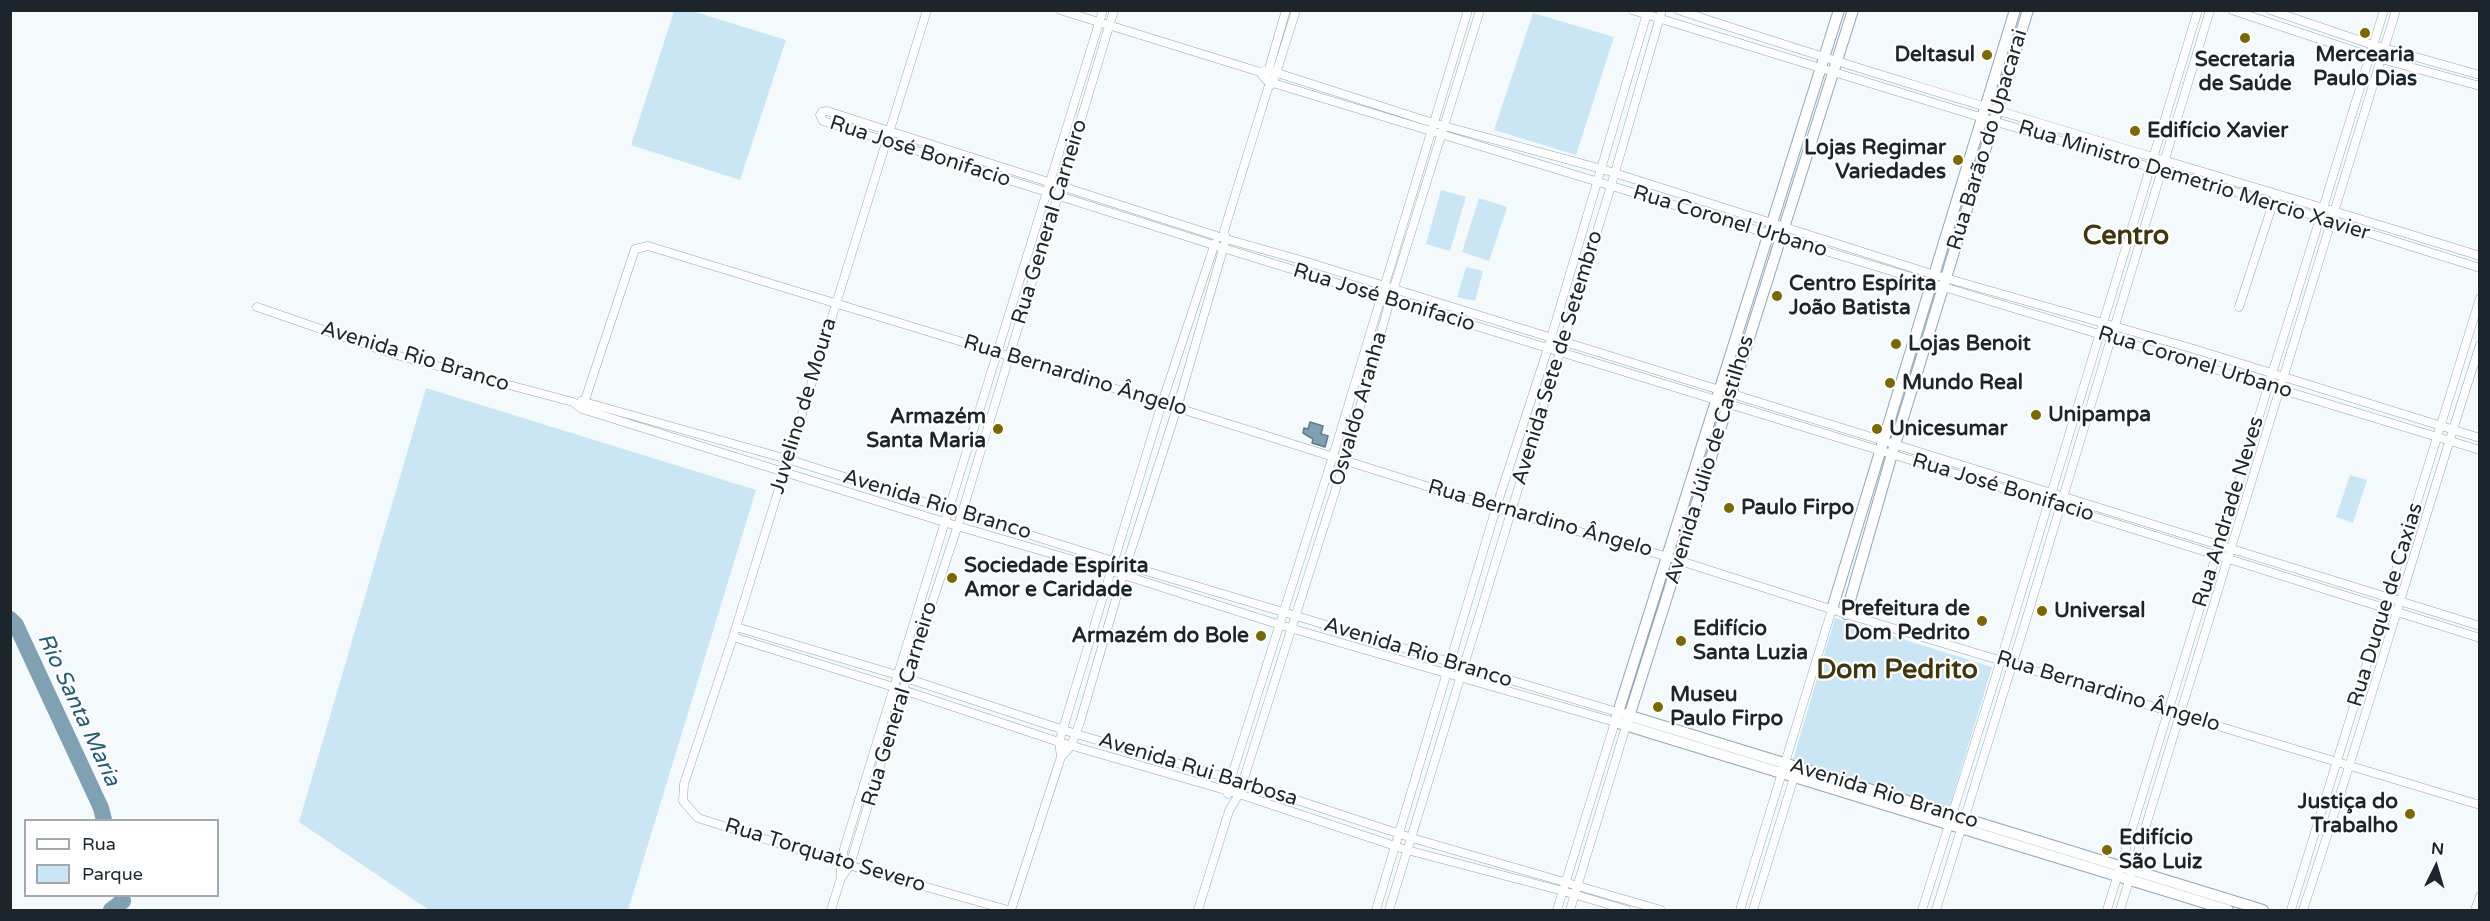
<!DOCTYPE html>
<meta charset="utf-8">
<style>
body{margin:0}
#map{position:relative;width:2490px;height:921px;overflow:hidden;background:#f4f9fc;font-family:"Varela Round",sans-serif}
canvas{display:block}
.frame{position:absolute;inset:0;border:12px solid #1b252b;pointer-events:none}
.legend{position:absolute;left:24px;top:819px;width:195px;height:78px;box-sizing:border-box;background:#fff;border:2px solid #a4a8aa;margin:0;padding:8px 10px;list-style:none;font-size:18px;color:#1b252b}
.legend li{display:flex;align-items:center;gap:12px;height:30px}
.legend b{width:30px;border:2px solid #a4a8aa}
.north{position:absolute;left:2406px;top:837px;width:60px;height:60px;-webkit-text-stroke:4px #fff;paint-order:stroke;rotate:5deg;font-size:16px;font-weight:700;line-height:24px;text-align:center;color:#1b252b}
.north::after{content:'';display:block;margin:auto;width:21px;height:27px;background:#1b252b;clip-path:polygon(50% 0,100% 100%,50% 72%,0 100%)}
</style>
<div id="map">
<canvas width="2490" height="921"></canvas>
<div class="frame"></div>
<ul class="legend">
<li><b style="height:8px;background:#fff"></b>Rua</li>
<li><b style="height:16px;background:#cae6f4"></b>Parque</li>
</ul>
<div class="north">N</div>
</div>
<script>
const c = document.querySelector('canvas').getContext('2d');
c.lineJoin = 'round';
function fill(path, color) { c.fillStyle = color; c.fill(path, 'evenodd'); }
function stroke(path, color, width, dash) { c.strokeStyle = color; c.lineWidth = width; c.lineCap = dash ? 'butt' : 'round'; c.setLineDash(dash || []); c.stroke(path); }
function drawText(font, color, halo, rows, align = 'center') {
  c.font = font + ' "Varela Round",sans-serif'; c.lineWidth = 4.5; c.setLineDash([]); c.textBaseline = 'middle'; c.strokeStyle = halo; c.fillStyle = color; for (const [text, x, y, turn = 0] of rows) {
    c.save(); c.translate(x, y); c.rotate((+turn || 0) * Math.PI / 180); c.textAlign = isNaN(turn) ? turn : align; if (halo) c.strokeText(text, 0, 0); c.fillText(text, 0, 0); c.restore();
  }
}
const green = new Path2D(`
 M674 11H692L786 40 740 180 631 145Z
 M1533 13 1614 37 1576 155 1494 130Z
 M1441 190 1466 197 1450 251 1426 244Z
 M1479 198 1507 207 1489 261 1462 252Z
 M1466 267 1483 271 1475 301 1457 297Z
 M426 388 756 490 628 910H429L299 822Z
 M2350 475 2367 480 2353 523 2336 517Z
 M1835 618 1992 667 1949 809 1793 760Z`);
const water = new Path2D(`
 M1310 422 1323 426 1321 434 1328 436 1325 447 1312 443 1313 439 1303 433 1304 428 1308 429Z`);
const river = new Path2D(`
 M10 619 16 625 101 808 104 820
 M111 910 123 901 122 896`);
const street = new Path2D(`
 M927 10 733 637 684 784 683 801 698 818 841 863 1008 910
 M1060 10 1260 72 1268 70 1433 123 1602 169 1935 275 2194 349 2480 438
 M1632 10 1993 121 2273 203 2480 268
 M1678 10C1944 98 2213 173 2480 256
 M2232 10 2370 56 2480 86
 M2270 10 2373 45 2480 75
 M1260 72 1266 80 1273 83 2480 450
 M1267 75 1286 10
 M257 307 396 355 573 402 582 409 957 526 1111 571 1290 628 1615 722 1557 910
 M2239 307 2274 200
 M581 401 787 459 1126 565 1617 712
 M582 409 635 249 648 246 1162 403 1496 508 1668 557 1846 614 2480 805
 M2480 626 1304 261 1226 239 827 111 822 112 820 115 823 121 1223 248 2060 506 2480 638
 M736 627 897 675 1076 734 1242 782 1412 838 1661 910
 M733 637 903 690 1059 742 1239 794 1407 850 1563 891 1627 910
 M1061 757 1059 742 1162 403 1215 243
 M1228 794 1231 778 1333 456 1468 10
 M841 878 850 865 903 690 962 513 1114 10
 M831 910 841 878V863L844 849 1103 10
 M1011 910 1061 757 1071 746 1080 722 1123 575 1177 408 1226 239 1224 231 1268 88 1273 83 1296 10
 M1198 910 1229 811 1239 794 1345 460 1390 300 1480 10
 M1376 910 1496 508 1548 348 1648 10
 M1389 910 1611 186 1662 10
 M1570 910 1626 726
 M1740 910 1832 609
 M1753 910 1795 774
 M1922 910 1995 679 2198 10
 M1936 910 2027 617 2210 10
 M2107 910 2384 10
 M2120 910 2396 10
 M2291 910 2480 298
 M2303 910C2365 723 2419 533 2480 345
 M2475 910 2480 896`);
const secondary = new Path2D(`
 M1839 10 1615 722 2228 910
 M1832 609 2015 10
 M1846 614 1892 454 2028 10
 M1624 714 2263 910
 M1626 726 1853 10`);
const markers = [
 [2365,33,6,"#7c6800"],
 [2245,38,6,"#7c6800"],
 [1987,55,6,"#7c6800"],
 [2135,131,6,"#7c6800"],
 [1958,160,6,"#7c6800"],
 [1777,296,6,"#7c6800"],
 [1896,344,6,"#7c6800"],
 [1890,383,6,"#7c6800"],
 [2036,415,6,"#7c6800"],
 [998,429,6,"#7c6800"],
 [1877,429,6,"#7c6800"],
 [1729,508,6,"#7c6800"],
 [952,578,6,"#7c6800"],
 [2042,611,6,"#7c6800"],
 [1982,621,6,"#7c6800"],
 [1261,636,6,"#7c6800"],
 [1681,641,6,"#7c6800"],
 [1658,707,6,"#7c6800"],
 [2410,814,6,"#7c6800"],
 [2107,850,6,"#7c6800"]
];
const poiNames = [
 ["Deltasul",1975,55,"right"],
 ["Mercearia",2365,55,"center"],
 ["Paulo Dias",2365,79,"center"],
 ["Secretaria",2245,60,"center"],
 ["de Saúde",2245,84,"center"],
 ["Edifício Xavier",2147,131],
 ["Lojas Regimar",1946,148,"right"],
 ["Variedades",1946,172,"right"],
 ["Centro Espírita",1789,284],
 ["João Batista",1789,308],
 ["Lojas Benoit",1908,344],
 ["Mundo Real",1902,383],
 ["Unipampa",2048,415],
 ["Armazém",986,417,"right"],
 ["Santa Maria",986,441,"right"],
 ["Unicesumar",1889,429],
 ["Paulo Firpo",1741,508],
 ["Sociedade Espírita",964,566],
 ["Amor e Caridade",964,590],
 ["Prefeitura de",1970,609,"right"],
 ["Dom Pedrito",1970,633,"right"],
 ["Universal",2054,611],
 ["Edifício",1693,629],
 ["Santa Luzia",1693,653],
 ["Armazém do Bole",1249,636,"right"],
 ["Museu",1670,695],
 ["Paulo Firpo",1670,719],
 ["Justiça do",2398,802,"right"],
 ["Trabalho",2398,826,"right"],
 ["Edifício",2119,838],
 ["São Luiz",2119,862]
];
const streetNames = [
 ["Rua Barão do Upacarai",1988,140,-73],
 ["Rua José Bonifacio",920,152,18],
 ["Rua Ministro Demetrio Mercio Xavier",2194,181,17],
 ["Rua General Carneiro",1050,222,-73],
 ["Rua Coronel Urbano",1730,222,17],
 ["Rua José Bonifacio",1384,298,17],
 ["Avenida Rio Branco",415,357,17],
 ["Avenida Sete de Setembro",1558,358,-73],
 ["Rua Coronel Urbano",2195,363,17],
 ["Rua Bernardino Ângelo",1075,376,17],
 ["Juvelino de Moura",804,406,-73],
 ["Osvaldo Aranha",1359,409,-74],
 ["Avenida Júlio de Castilhos",1710,460,-73],
 ["Rua José Bonifacio",2003,488,17],
 ["Avenida Rio Branco",937,505,17],
 ["Rua Andrade Neves",2229,512,-73],
 ["Rua Bernardino Ângelo",1540,519,16],
 ["Rua Duque de Caxias",2386,605,-73],
 ["Avenida Rio Branco",1418,653,17],
 ["Rua Bernardino Ângelo",2108,692,17],
 ["Rua General Carneiro",900,704,-73],
 ["Avenida Rui Barbosa",1198,770,17],
 ["Avenida Rio Branco",1884,794,17],
 ["Rua Torquato Severo",825,856,17]
];
const waterNames = [
 ["Rio Santa Maria",78,710,65]
];
const districtNames = [
 ["Centro",2126,237],
 ["Dom Pedrito",1897,671]
];
fill(green, '#cae6f4');
fill(water, '#7fa1b2');
stroke(water, '#617c8a', 1.5);
stroke(river, '#7fa1b2', 16);
stroke(street, '#8da8b7', 9);
stroke(secondary, '#8da8b7', 12);
stroke(street, '#fff', 8);
stroke(secondary, '#fff', 10);
for (const [x, y, r, color] of markers) { const dot = new Path2D(); dot.arc(x, y, r, 0, 2 * Math.PI); c.fillStyle = color; c.fill(dot); stroke(dot, '#fff', 2); }
drawText('bold 21px', '#1b252b', '#fff', poiNames, 'left');
drawText('21px', '#1b252b', '#fff', streetNames);
drawText('italic 22px', '#205d78', '#fff', waterNames);
drawText('bold 27px', '#3f360b', '#fff', districtNames);
</script>
